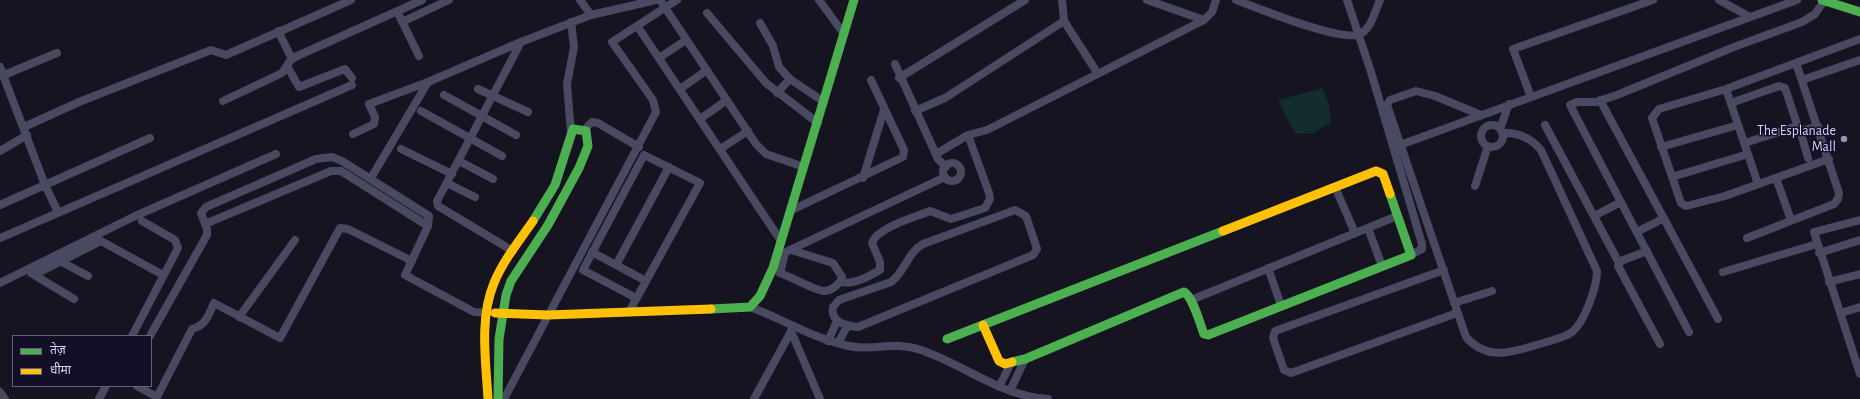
<!DOCTYPE html>
<meta charset="utf-8">
<style>
body{margin:0}
#map{position:relative;width:1860px;height:399px;overflow:hidden;background:#161421;font-family:"Alegreya Sans","Noto Sans Devanagari",sans-serif}
canvas{display:block}
.legend{position:absolute;left:12px;top:335px;width:140px;height:52px;box-sizing:border-box;background:#130f26;border:1px solid #625e7d;margin:0;padding:5px 7px;list-style:none;font-size:12px;color:#d9d4ff}
.legend li{display:flex;align-items:center;gap:8px;height:20px}
.legend b{width:20px;border:1px solid #625e7d}
</style>
<div id="map">
<canvas width="1860" height="399"></canvas>
<ul class="legend">
<li><b style="height:5px;background:#4caf50"></b>तेज़</li>
<li><b style="height:5px;background:#ffc107"></b>धीमा</li>
</ul>
</div>
<script>
const c = document.querySelector('canvas').getContext('2d');
c.lineJoin = 'round';
function fill(path, color) { c.fillStyle = color; c.fill(path, 'evenodd'); }
function stroke(path, color, width, dash) { c.strokeStyle = color; c.lineWidth = width; c.lineCap = dash ? 'butt' : 'round'; c.setLineDash(dash || []); c.stroke(path); }
function drawText(font, color, halo, rows, align = 'center') {
  c.font = font + ' "Alegreya Sans",sans-serif'; c.lineWidth = 3; c.setLineDash([]); c.textBaseline = 'middle'; c.strokeStyle = halo; c.fillStyle = color; for (const [text, x, y, turn = 0] of rows) {
    c.save(); c.translate(x, y); c.rotate((+turn || 0) * Math.PI / 180); c.textAlign = isNaN(turn) ? turn : align; if (halo) c.strokeText(text, 0, 0); c.fillText(text, 0, 0); c.restore();
  }
}
const green = new Path2D(`
 M1323 88 1329 106 1331 122 1314 133 1295 134 1278 100Z`);
const street = new Path2D(`
 M580 0 591 15
 M660 0 756 144 766 154 804 167
 M819 0 844 34
 M1062 0 1064 21 1098 74
 M1147 0 1204 20
 M1236 0C1258 8 1342 43 1360 34 1371 29 1375 11 1380 0
 M1347 0 1371 72 1422 244V249L1411 255
 M1719 0 1750 17
 M397 11 419 56
 M707 13 766 83 818 123
 M402 22 449 0
 M571 22 574 47 567 84 571 133
 M760 23 773 46 779 67 790 79 824 102
 M638 27 781 241
 M278 31 292 59
 M659 58 686 40
 M895 64 938 159 946 167
 M287 66 299 87 345 69 352 78
 M0 67 45 185 58 212
 M4 75 57 53
 M899 78 1025 0
 M1802 80 1860 60
 M478 89 528 112
 M680 89 707 70
 M1726 89 1758 184
 M777 93 790 79
 M444 95 516 135
 M1531 97 1513 49 1653 0
 M1600 100 1718 319
 M223 101 282 73 290 61 295 57 422 0
 M1731 103 1779 86 1785 88 1799 130 1801 131 1818 126
 M421 111 502 156
 M915 111 945 98 1064 21
 M1481 115 1435 96 1416 91 1390 100 1387 105 1466 337C1489 363 1515 351 1543 343 1552 340 1564 338 1572 332 1585 322 1597 286 1597 271L1541 150C1530 137 1518 132 1502 133
 M700 119 727 100
 M1545 125 1619 263
 M1481 136a11 11 0 1 1 22 0a11 11 0 1 1-22 0Z
 M24 127 79 102 211 50 226 55 351 0
 M1500 129 1509 104
 M584 130 592 122 598 123 639 147
 M1800 130 1808 158
 M353 134 374 124 375 117 369 104 428 82 521 42 591 15 656 0
 M1745 143 1797 126
 M1400 145 1797 0
 M1661 147 1738 125
 M401 149 452 174
 M720 149 748 131
 M0 151 27 135
 M936 154 968 135 987 130 1204 20 1212 12 1216 0
 M1829 159 1725 196 1686 206 1681 203 1652 118 1659 109 1726 89 1860 39
 M459 161 493 179
 M943 172a9 9 0 1 1 18 0a9 9 0 1 1-18 0Z
 M1672 177 1748 154
 M371 178 428 82
 M863 178 884 110
 M1776 178 1791 220
 M447 183 475 197
 M1475 186 1488 146
 M1335 187 1355 233
 M0 205 150 138
 M1015 210 1026 216 1037 249 1033 255 858 327C846 326 830 322 833 307L839 300 891 282C905 272 907 253 923 244Z
 M790 211 903 157 904 150 871 80
 M1594 216 1621 202
 M1860 220 1814 232 1860 374
 M205 224 331 171H341L428 226
 M1368 228 1382 266
 M1637 232 1664 218
 M0 238 352 85
 M1747 238 1834 204 1838 199 1839 193 1796 63
 M513 251 438 206 437 201 521 42
 M1647 251 1621 261 1618 266 1660 344
 M592 252 646 281
 M785 253 780 273C789 276 817 291 824 291 832 291 840 284 842 277L833 263 791 250
 M1819 253 1860 240
 M777 256 945 177
 M60 261 88 276
 M616 265 669 167
 M1268 268 1281 305
 M1444 270 1275 331 1273 338 1284 370 1291 373 1457 313
 M1723 272 1817 244
 M31 273 74 299
 M34 275 101 241 163 275
 M841 282C852 285 870 276 880 270V262L872 243C876 228 916 217 930 211L951 219 985 208 990 199 989 193 968 135
 M1829 282 1860 274
 M0 283 133 217 276 154
 M1191 300 1397 216
 M1454 303 1492 291
 M750 307C783 319 814 339 849 346 875 352 893 340 921 350 965 365 1000 396 1048 399
 M629 312 700 183 644 155 583 270 636 298
 M1841 313 1860 307
 M239 317 295 240
 M791 331 820 399
 M1689 332 1570 105 1577 102H1596L1617 95 1734 47 1802 22 1815 14 1824 1
 M132 336 178 248 175 240 142 221
 M150 336 207 235V229L201 213 206 207 316 159 332 157 342 161 429 216 428 226 405 275 474 312 488 313
 M828 341 837 321
 M838 343 848 325
 M137 386 157 397 192 329C206 325 208 316 214 303L280 338 340 228 348 229 412 261
 M999 387 1011 363
 M1010 391 1025 359
 M0 392 5 399
 M99 399 106 386
 M504 399 656 112 653 100 612 42 677 0
 M754 399 794 326`);
const fast = new Path2D(`
 M1822 0 1860 12
 M711 309 750 307 760 296 773 268 854 0
 M947 339 1223 231
 M1012 362 1025 359 1184 292C1193 297 1200 324 1204 334L1208 335 1411 255 1390 194
 M498 399 499 339 506 295 511 281 548 225 579 168 588 146 586 131 573 129 555 185 533 221`);
const slow = new Path2D(`
 M1223 231 1376 171 1383 174 1390 194
 M495 313 548 315 711 309
 M983 325 999 361 1005 364 1012 362
 M488 399C486 362 479 319 494 283 503 261 519 241 533 221`);
const markers = [
 [1844,139,4,"#9591b1"]
];
const poiNames = [
 ["The Esplanade",1836,131],
 ["Mall",1836,147]
];
fill(green, '#132c2d');
stroke(street, '#4a4962', 8);
stroke(fast, '#4caf50', 9);
stroke(slow, '#ffc107', 9);
for (const [x, y, r, color] of markers) { const dot = new Path2D(); dot.arc(x, y, r, 0, 2 * Math.PI); c.fillStyle = color; c.fill(dot); stroke(dot, '#130f26', 1.5); }
drawText('14px', '#d9d4ff', '#130f26', poiNames, 'right');
</script>
